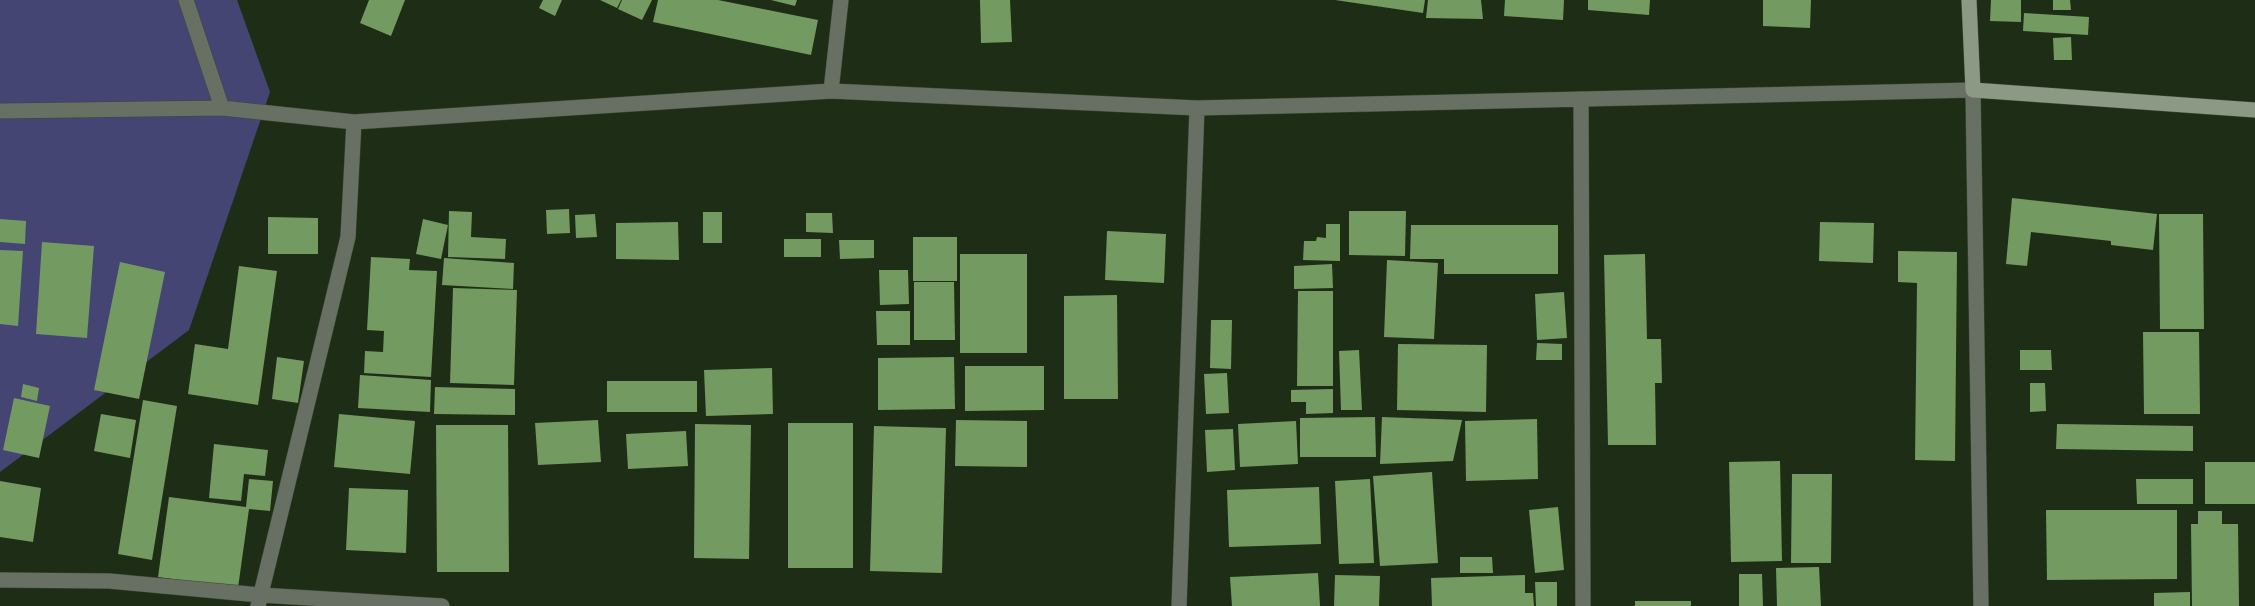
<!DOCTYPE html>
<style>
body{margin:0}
canvas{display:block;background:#1e2d16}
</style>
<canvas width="2255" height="606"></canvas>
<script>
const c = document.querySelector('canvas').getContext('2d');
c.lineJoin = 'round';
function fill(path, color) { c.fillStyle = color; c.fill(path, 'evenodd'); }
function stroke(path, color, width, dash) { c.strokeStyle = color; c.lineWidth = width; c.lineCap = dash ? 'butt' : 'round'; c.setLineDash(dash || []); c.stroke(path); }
const green = new Path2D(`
 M0 0H237L270 92 189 330 0 472Z`);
const building = new Path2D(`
 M369 0H405L391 36 360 23Z
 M543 0H562L555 16 539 8Z
 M600 0H621L617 8Z
 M622 0H652L642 20 618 9Z
 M658 0H718L818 20 811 55 653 22Z
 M771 0H797L795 6Z
 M980 0H1010L1012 42 981 43Z
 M1335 0H1425L1423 13Z
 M1428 0H1481L1483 19 1426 18Z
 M1505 0H1564L1563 20 1504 16Z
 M1588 0H1650L1649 15 1588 10Z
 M1763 0H1811L1810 28 1763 26Z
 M1991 0H2021V22L1990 21Z
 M2053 0H2070L2071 10H2053Z
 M2024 13 2089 17 2088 35 2023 31Z
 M2071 37 2072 60H2054L2053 38Z
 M2012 198 2157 214 2153 250 2111 245V241L2031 232 2027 266 2006 264Z
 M569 209 570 233 547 234 546 210Z
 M449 211 472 212 471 237 506 239 505 259 448 257Z
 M1349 211H1406L1405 256 1349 255Z
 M703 212H722V243H703Z
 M806 213H832L833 233 806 232Z
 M595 214 597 237 576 238 575 215Z
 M2159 214H2203L2204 329H2160Z
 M268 217 318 218V254H268Z
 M0 219 26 221 25 244 0 242Z
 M423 219 448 225 441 259 416 254Z
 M678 222 679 260 616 259V223Z
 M1820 222 1874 223 1873 263 1819 261Z
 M1326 224H1340V261L1303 260 1304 241H1316L1317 237 1326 238Z
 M1411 225H1558V274H1444V259H1410Z
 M1107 231 1166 234 1164 283 1105 280Z
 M913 237H957V281H913Z
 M784 239H821V257H784Z
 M839 240H874V258L840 259Z
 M42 242 94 246 87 338 36 334Z
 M0 250 23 251 18 326 0 324Z
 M1898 251 1957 252 1955 461 1915 460 1917 283 1898 282Z
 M960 254H1027V353H960Z
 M1645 254 1647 339H1661L1662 383H1655L1656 445H1608L1604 255Z
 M371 257 410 259 409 270 437 271 431 377 364 373 365 351 383 352 384 331 367 330Z
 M444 258 514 263 513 289 442 285Z
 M1387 260 1438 263 1434 339 1384 337Z
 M120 262 165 272 139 399 94 390Z
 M1332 264 1333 288 1294 289V266Z
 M239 266 277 271 258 405 188 394 195 344 228 349Z
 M879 270H908L909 304 880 305Z
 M914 282H954L955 340H914Z
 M453 288 517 290 514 385 450 383Z
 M1298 291H1333V386H1297Z
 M1564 292 1567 338 1537 340 1535 294Z
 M1117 295 1118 399H1064V296Z
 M876 311H910V345H877Z
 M1211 320H1232L1231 369 1210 368Z
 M2143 332H2199L2200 414H2144Z
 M1537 343 1562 344V360H1536Z
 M1398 344 1487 345 1486 412 1397 410Z
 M1359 350 1362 410H1341L1339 351Z
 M2020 350H2051L2052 370H2020Z
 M277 357 304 361 298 403 272 399Z
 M954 357 955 409 878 410V358Z
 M965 366H1044V410L965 411Z
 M772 368 773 414 706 416 704 370Z
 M1227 373 1229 413 1206 414 1204 374Z
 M360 375 431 380 430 412 358 408Z
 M607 381H697V412H607Z
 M2030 383H2045L2046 411 2030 412Z
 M23 384 39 388 37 401 21 397Z
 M435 387 515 389V415L434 414Z
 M1333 389V413L1306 414V402H1291V390Z
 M14 398 50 406 39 458 3 450Z
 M143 400 177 406 152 560 118 554Z
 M101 414 136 420 130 458 94 451Z
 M339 414 415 421 410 474 334 467Z
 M1375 417 1376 457H1300V418Z
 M1382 417 1462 420 1453 461 1380 464Z
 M1537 419 1538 479 1466 481 1465 421Z
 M598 420 601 462 538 465 535 423Z
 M956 420 1027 421V467L955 466Z
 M1296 421 1298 464 1240 467 1238 424Z
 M788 423H853V568H788Z
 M695 424 751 425 749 559 694 558Z
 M2057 424 2193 426V451L2056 449Z
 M436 425H508L509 572H437Z
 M874 426 946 428 942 573 870 571Z
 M1233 429 1235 470 1207 472 1205 430Z
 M686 431 688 466 628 469 626 434Z
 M214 444 268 450 265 476 244 474 241 501 209 498Z
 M1780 461 1782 561 1731 562 1729 462Z
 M2205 462H2255V504H2205Z
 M1432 472 1438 563 1380 566 1373 476Z
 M1792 474H1832L1831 563H1791Z
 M249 479 273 481 270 511 249 509 238 588 158 577 169 497 246 507Z
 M1370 479 1374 563 1339 564 1335 481Z
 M2136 479H2193V504H2137Z
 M0 481 41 488 33 542 0 537Z
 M1319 487 1321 544 1229 547 1227 490Z
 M349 488 408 490 406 553 346 550Z
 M1558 507 1564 570 1535 573 1529 510Z
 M2046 510H2177V579L2047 580Z
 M2198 511H2222V524H2238L2239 606H2192L2191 524H2198Z
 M1460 557H1492L1493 573H1460Z
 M1819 567 1821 606H1777L1776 568Z
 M1318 573 1320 606H1232L1230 577Z
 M1739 574H1762L1763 606H1739Z
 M1335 575 1380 576 1379 606H1334Z
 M1525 575V593H1533L1534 606H1432L1431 578Z
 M1535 582H1557V606H1536Z
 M2190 592V606H2154V593Z
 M1635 601H1691V606H1635Z`);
const street = new Path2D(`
 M186 0 222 108
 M831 91 841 0
 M1581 99 1583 606
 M0 111 222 108 354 122 831 91 1197 108 1973 90 1981 606
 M0 580 109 581 260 595 442 606
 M258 606 348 237 354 122
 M1179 606 1197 108`);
const secondary = new Path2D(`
 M1969 0 1973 90 2255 110`);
fill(green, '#444573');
fill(building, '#739a60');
stroke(street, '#3b4934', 16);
stroke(secondary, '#3b4934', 16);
stroke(street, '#687064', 15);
stroke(secondary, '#8b9985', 15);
</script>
